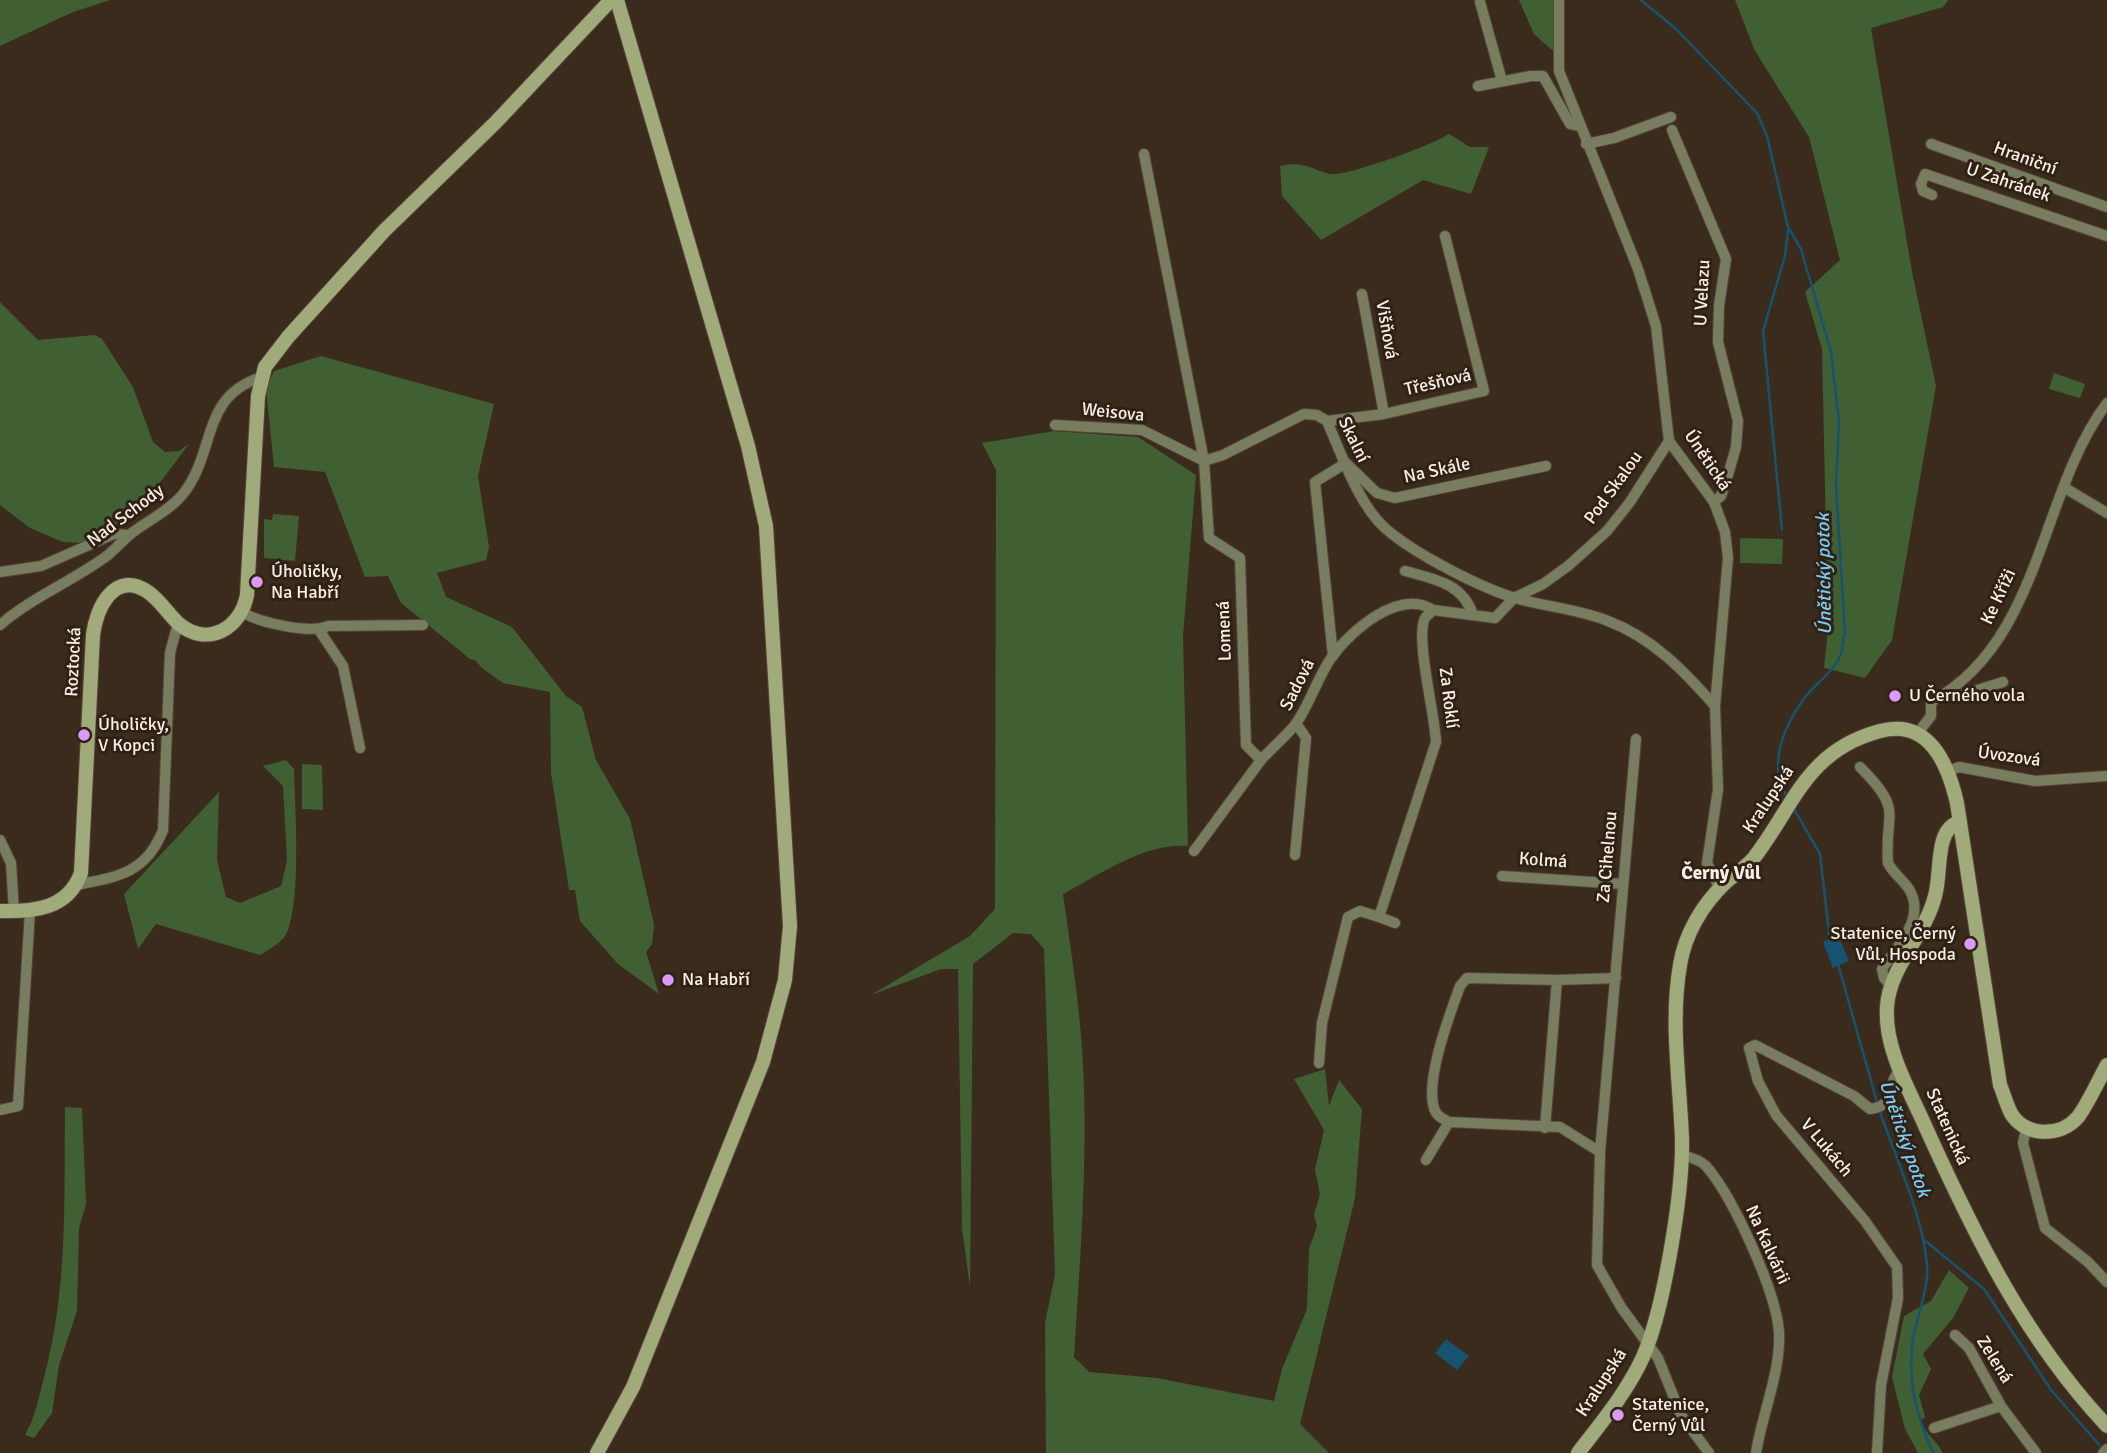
<!DOCTYPE html>
<meta charset="utf-8">
<style>
body{margin:0}
canvas{display:block;background:#3a2b1d}
</style>
<canvas width="2107" height="1453"></canvas>
<script>
const c = document.querySelector('canvas').getContext('2d');
c.lineJoin = 'round';
function fill(path, color) { c.fillStyle = color; c.fill(path, 'evenodd'); }
function stroke(path, color, width, dash) { c.strokeStyle = color; c.lineWidth = width; c.lineCap = dash ? 'butt' : 'round'; c.setLineDash(dash || []); c.stroke(path); }
function drawText(font, color, halo, rows, align = 'center') {
  c.font = font + ' Signika,sans-serif'; c.lineWidth = 6; c.setLineDash([]); c.textBaseline = 'middle'; c.strokeStyle = halo; c.fillStyle = color; for (const [text, x, y, turn = 0] of rows) {
    c.save(); c.translate(x, y); c.rotate((+turn || 0) * Math.PI / 180); c.textAlign = isNaN(turn) ? turn : align; if (halo) c.strokeText(text, 0, 0); c.fillText(text, 0, 0); c.restore();
  }
}
const green = new Path2D(`
 M0 0H110L73 12 0 46Z
 M1519 0H1553L1554 52 1534 34Z
 M1735 0H1948L1943 7 1871 28 1912 272 1936 386 1892 640 1865 678 1824 668 1828 630 1822 349 1805 292 1840 260 1809 137 1755 51Z
 M1449 134 1470 147H1489L1471 194 1423 180 1321 240 1282 196 1280 166C1310 159 1318 176 1337 174 1362 170 1428 147 1449 134Z
 M0 302 38 340 95 335 102 339 133 387 153 442 165 452 179 451 189 444 134 517 83 543 63 542 30 528 0 505Z
 M321 356 494 404 478 476 489 547 486 560 437 573 446 597 512 627 566 696 582 707 596 760 630 819 654 925 652 944 646 952 659 994 618 964 580 921 575 890H569L551 773 550 692 503 683 482 668 475 660 470 659 401 603 388 576 365 577 325 472 274 467 266 388 274 371Z
 M2054 373 2085 384 2080 398 2049 389Z
 M1054 431 1138 437 1196 475 1183 636 1188 846C1144 843 1101 874 1063 894 1071 951 1080 1007 1083 1064 1088 1160 1080 1261 1074 1357L1089 1372 1157 1378 1274 1401 1282 1369 1307 1309 1309 1249 1317 1226 1314 1215 1320 1194 1315 1170 1324 1130 1294 1079 1325 1069 1329 1106 1339 1080 1362 1109 1355 1198 1300 1424 1329 1453H1046L1045 1323 1055 1274 1044 949 1031 934 1013 933 973 964 970 1287 962 1228 958 969H941L871 995 970 936 995 909 996 470 982 443Z
 M273 514 299 516 295 561 264 558V519L272 520Z
 M1740 538 1783 539 1782 564 1740 563Z
 M286 760 294 769C295 810 301 893 288 930 284 942 270 949 260 955L156 924 138 949 124 894 219 792 217 860 226 897 240 903 281 886 287 861 283 786 263 766Z
 M302 764 322 765 323 810 302 809Z
 M65 1107 82 1108 86 1204 79 1228 77 1311 59 1365 52 1413 34 1438 25 1435C36 1416 39 1395 45 1374 68 1285 64 1198 65 1107Z
 M1949 1270 1969 1288 1953 1318 1923 1354 1931 1369 1919 1395 1925 1417 1920 1421C1926 1434 1936 1440 1943 1453H1918L1905 1429 1892 1377 1904 1316 1931 1301Z`);
const water = new Path2D(`
 M1838 935 1849 961 1833 968 1823 942Z
 M1446 1339 1469 1356 1457 1370 1435 1353Z`);
const stream = new Path2D(`
 M1641 0 1676 29 1757 113 1767 136 1788 227 1801 249 1831 352 1839 422 1836 486 1845 633C1843 639 1843 648 1841 654 1834 672 1817 682 1806 696 1784 725 1767 763 1787 797
 M1782 530 1763 331 1785 256 1788 230
 M1794 809 1820 854 1830 941
 M1838 964 1877 1102
 M1879 1109C1894 1154 1930 1232 1927 1277 1925 1300 1915 1322 1912 1345 1908 1385 1917 1417 1933 1453
 M1923 1239 1984 1289 2051 1390 2102 1448`);
const street = new Path2D(`
 M1559 0V71L1638 269 1656 326 1669 441 1714 502 1725 532 1728 558 1715 706 1718 789 1707 863 1720 889
 M1480 2 1502 81
 M1478 86 1531 76H1543L1570 124 1580 126
 M1672 130 1726 259 1719 306 1718 342 1738 421 1736 447 1728 475 1721 496 1714 502
 M1586 144 1614 138 1671 117
 M1931 144 2107 207
 M1144 154 1204 461 1209 538 1240 558 1246 745 1261 760C1272 748 1285 737 1295 725 1309 706 1317 679 1331 658 1351 630 1400 588 1433 610
 M1932 195 1923 191 1921 184 1925 174 2107 236
 M1362 294 1384 414
 M1327 421 1384 414 1484 391 1445 236
 M1055 425 1142 430 1204 461
 M1204 461 1223 455 1304 414 1317 415 1327 421C1341 453 1358 504 1385 528 1413 553 1479 587 1515 598 1546 607 1578 609 1608 621 1653 638 1684 671 1715 706
 M2065 488 2107 513
 M1405 571C1434 579 1463 583 1473 615
 M0 572 41 566 114 534 128 535
 M242 612C260 623 310 634 328 626L423 625
 M0 625C32 597 75 580 108 555 118 547 125 537 136 530 151 519 171 509 183 494 217 451 200 396 262 377
 M319 630 343 666 360 748
 M1333 656 1315 482 1346 463 1377 493 1395 498 1546 466
 M1950 691 1958 696 2003 682
 M1917 734 1931 716V702C2042 642 2039 493 2107 403
 M1636 739 1600 1152 1597 1265 1621 1307 1658 1358 1681 1415 1709 1453
 M1860 767C1905 812 1884 811 1888 863 1893 873 1903 880 1909 889 1927 919 1896 947 1882 969L1884 978 1891 986
 M1949 771 1959 767 2035 781 2107 776
 M0 840 11 863 14 912
 M1194 851 1261 760
 M1295 855 1306 738 1296 723
 M1502 876 1622 884
 M76 885C116 877 146 874 163 830L170 653 178 623
 M1379 917 1395 923
 M1319 1063 1322 1023 1348 917 1360 911 1379 917 1436 742C1435 714 1415 638 1425 618 1427 615 1431 613 1433 610L1495 618 1514 598 1543 584 1568 566 1607 531 1630 502 1669 441
 M0 1110 18 1106 30 911
 M1545 1128 1557 980
 M2026 1129 2023 1143 2045 1228 2088 1262 2107 1282
 M1600 1152 1560 1127 1449 1122C1443 1119 1436 1116 1434 1108 1425 1079 1450 1014 1460 986L1467 978 1557 980 1616 978
 M1682 1155C1690 1157 1700 1160 1706 1166 1733 1197 1776 1291 1779 1332 1781 1372 1762 1414 1756 1453
 M1426 1160 1449 1122
 M1955 1335 1969 1348 2001 1406 2036 1453
 M1934 1428 2001 1406
 M1877 1453 1881 1385 1898 1298 1897 1267 1865 1221 1776 1115 1758 1081 1749 1048 1755 1045 1854 1096 1870 1109C1897 1106 1885 1085 1900 1070
 M2103 1453 2107 1449`);
const secondary = new Path2D(`
 M1960 822C1934 828 1942 873 1935 896 1925 936 1889 967 1887 1007 1884 1049 1910 1091 1926 1128 1975 1236 2025 1339 2107 1426
 M0 911C34 912 68 909 81 873L93 635C96 608 115 569 148 592 160 600 168 614 179 624 208 648 241 628 247 595L258 396 265 367 288 337 384 231 496 122 611 0
 M597 1453 633 1387 763 1062 785 980 790 926 766 526 748 446 617 0
 M1578 1453C1601 1423 1627 1392 1643 1357 1664 1309 1683 1192 1682 1139 1680 1082 1670 1022 1680 965 1685 934 1702 905 1725 883 1734 875 1745 868 1753 859 1794 807 1805 751 1880 731 1929 718 1948 764 1957 803L2000 1085C2004 1094 2007 1107 2012 1115 2027 1137 2061 1137 2078 1117 2089 1102 2098 1081 2107 1065`);
const markers = [
 [257,582,7,"#da9af6"],
 [1895,696,7,"#da9af6"],
 [84,735,7,"#da9af6"],
 [1970,944,7,"#da9af6"],
 [668,980,7,"#da9af6"],
 [1618,1415,7,"#da9af6"]
];
const streetNames = [
 ["Hraniční",2025,159,20],
 ["U Zahrádek",2008,183,19],
 ["U Velazu",1703,293,-87],
 ["Višňová",1386,330,80],
 ["Třešňová",1438,383,-13],
 ["Weisova",1113,413,6],
 ["Skalní",1353,440,64],
 ["Únětická",1707,461,56],
 ["Na Skále",1437,471,-12],
 ["Pod Skalou",1614,488,-54],
 ["Nad Schody",126,516,-37],
 ["Ke Kříži",1999,597,-65],
 ["Lomená",1225,631,-92],
 ["Roztocká",74,662,-87],
 ["Sadová",1298,685,-63],
 ["Za Roklí",1448,698,83],
 ["Úvozová",2009,757,8],
 ["Kralupská",1769,800,-56],
 ["Za Cihelnou",1608,857,-85],
 ["Kolmá",1543,861,4],
 ["Statenická",1947,1127,66],
 ["V Lukách",1826,1148,50],
 ["Na Kalvárii",1767,1245,66],
 ["Zelená",1994,1360,58],
 ["Kralupská",1602,1383,-57]
];
const poiNames = [
 ["Úholičky,",271,572],
 ["Na Habří",271,593],
 ["U Černého vola",1909,696],
 ["Úholičky,",98,725],
 ["V Kopci",98,746],
 ["Statenice, Černý",1956,934,"right"],
 ["Vůl, Hospoda",1956,955,"right"],
 ["Na Habří",682,980],
 ["Statenice,",1632,1405],
 ["Černý Vůl",1632,1426]
];
const waterNames = [
 ["Únětický potok",1825,574,-91],
 ["Únětický potok",1904,1139,71]
];
const neighbourhoodNames = [
 ["Černý Vůl",1721,874]
];
fill(green, '#405f32');
fill(water, '#165371');
stroke(stream, '#165371', 2.5);
stroke(street, '#554639', 12);
stroke(secondary, '#554639', 16);
stroke(street, '#787d60', 10);
stroke(secondary, '#a1aa7a', 14);
for (const [x, y, r, color] of markers) { const dot = new Path2D(); dot.arc(x, y, r, 0, 2 * Math.PI); c.fillStyle = color; c.fill(dot); stroke(dot, '#2f2114', 2.5); }
drawText('18px', '#f9efe7', '#2f2114', streetNames);
drawText('18px', '#f9efe7', '#2f2114', poiNames, 'left');
drawText('italic 19px', '#7bcbf9', '#2f2114', waterNames);
drawText('bold 19px', '#f9efe7', '#2f2114', neighbourhoodNames);
</script>
